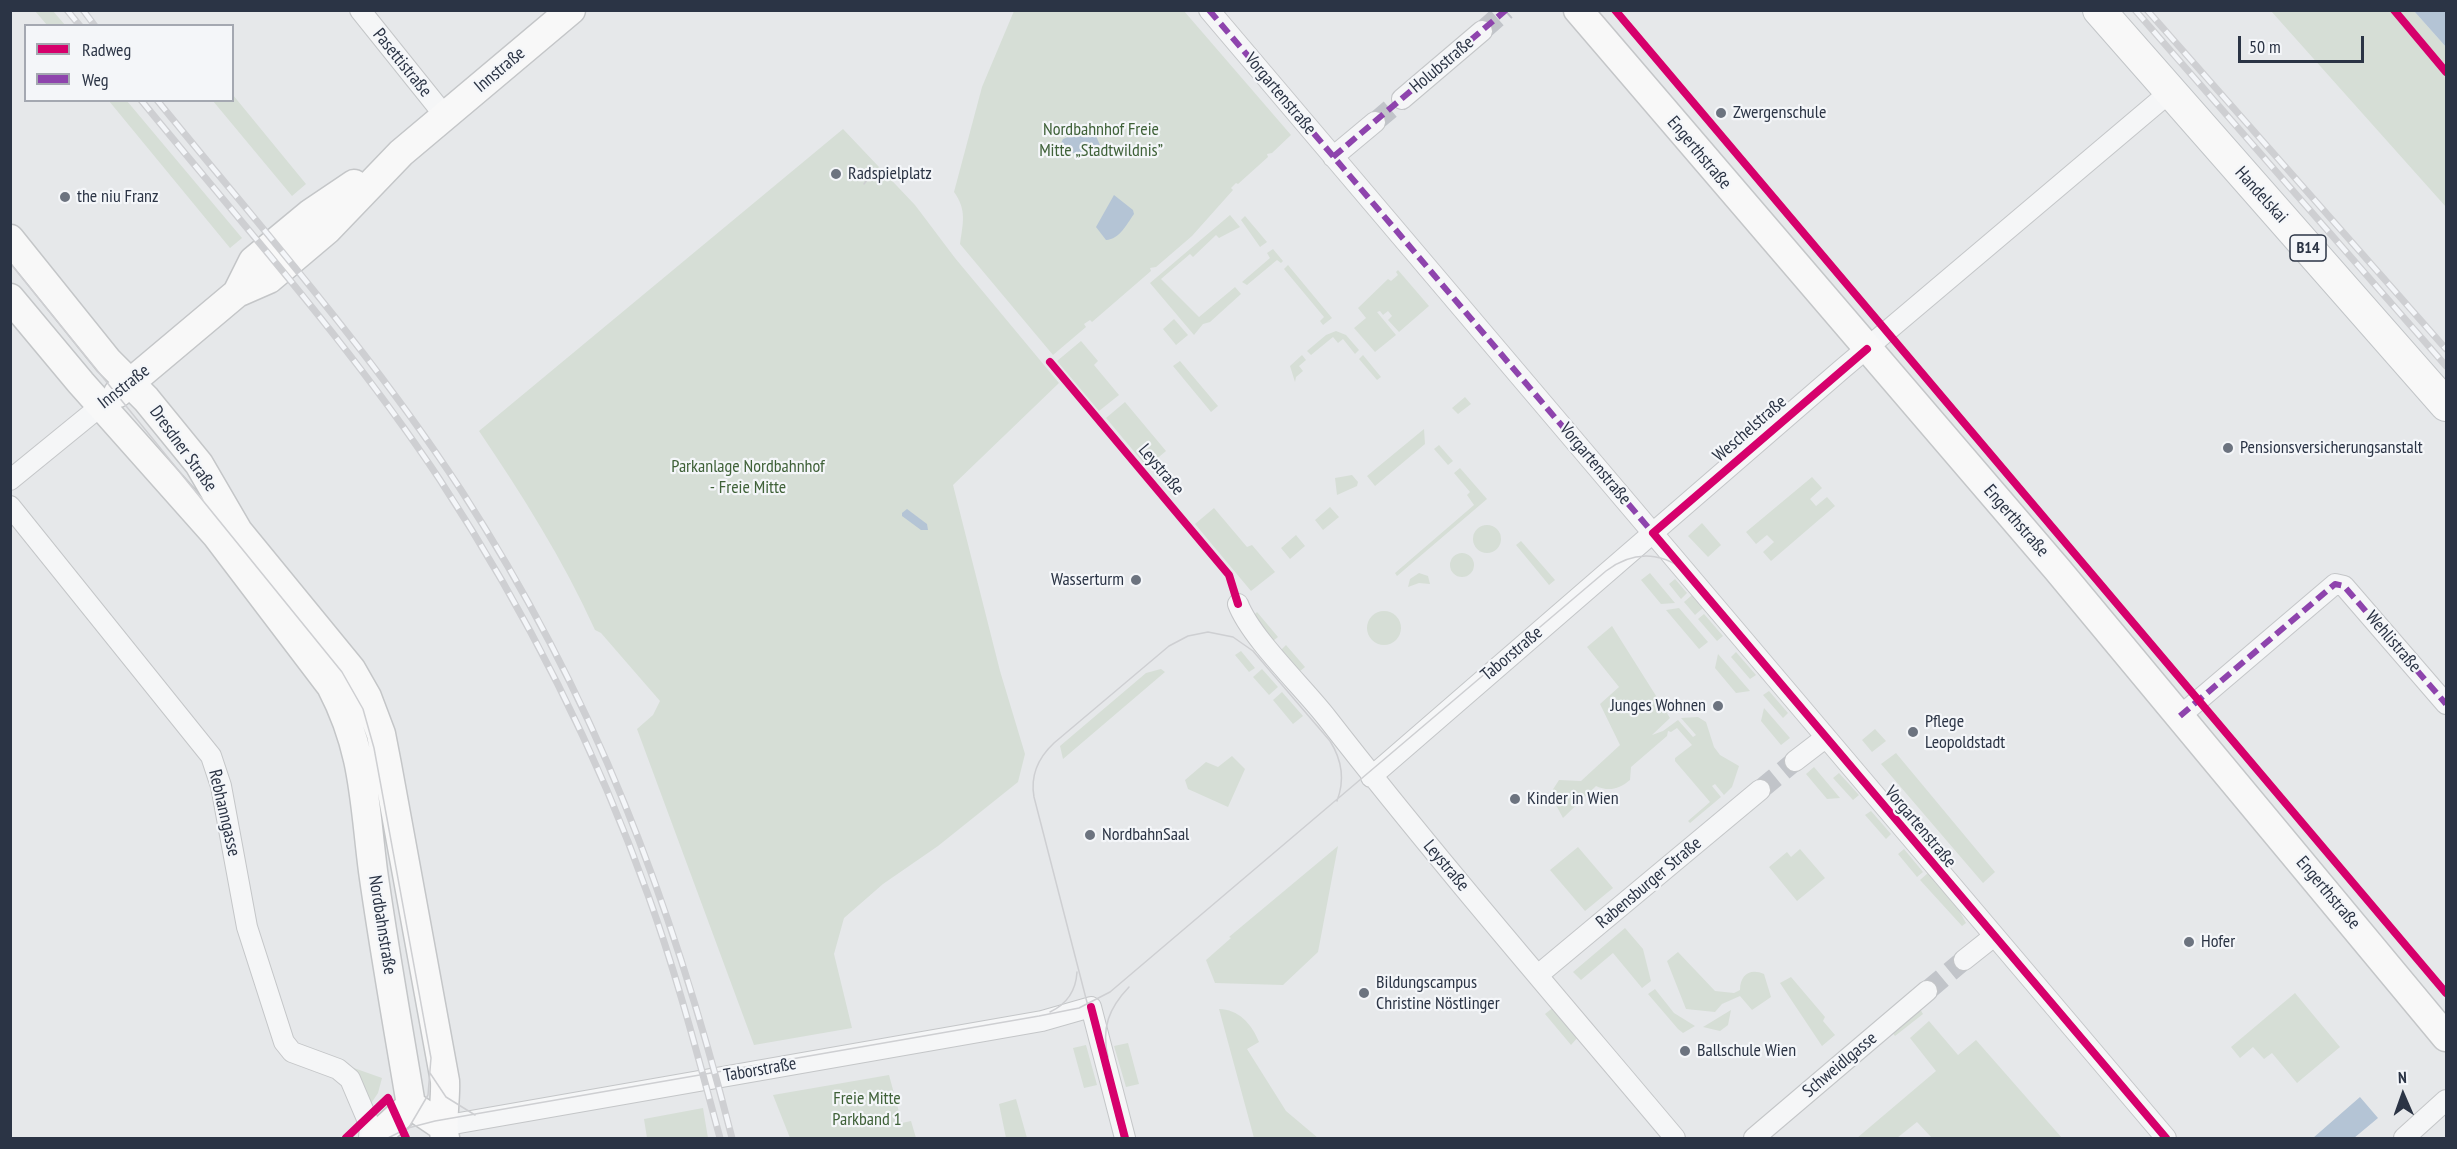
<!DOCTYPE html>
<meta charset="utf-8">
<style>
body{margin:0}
#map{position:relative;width:2457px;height:1149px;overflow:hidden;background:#e6e8ea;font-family:"PT Sans Narrow",sans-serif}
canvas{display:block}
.frame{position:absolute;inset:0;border:12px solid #2b3445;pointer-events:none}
.legend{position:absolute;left:24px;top:24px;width:210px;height:78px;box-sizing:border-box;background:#f4f6f9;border:2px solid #a4a8b1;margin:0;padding:8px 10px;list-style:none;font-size:18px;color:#2b3445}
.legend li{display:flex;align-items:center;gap:12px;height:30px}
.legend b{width:30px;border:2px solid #a4a8b1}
.north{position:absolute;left:2373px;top:1065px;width:60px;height:60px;-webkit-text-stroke:4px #f4f6f9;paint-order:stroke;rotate:358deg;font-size:16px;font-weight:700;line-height:24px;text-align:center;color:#2b3445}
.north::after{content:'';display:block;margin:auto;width:21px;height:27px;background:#2b3445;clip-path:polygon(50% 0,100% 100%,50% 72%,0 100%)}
.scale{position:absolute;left:2238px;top:36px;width:126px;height:27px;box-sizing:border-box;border:3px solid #2b3445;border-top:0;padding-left:8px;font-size:18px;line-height:21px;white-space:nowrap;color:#2b3445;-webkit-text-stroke:4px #f4f6f9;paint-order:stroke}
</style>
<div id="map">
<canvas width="2457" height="1149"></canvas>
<div class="frame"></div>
<ul class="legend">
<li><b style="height:8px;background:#d6006c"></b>Radweg</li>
<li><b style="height:8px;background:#8e44ad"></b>Weg</li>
</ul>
<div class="north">N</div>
<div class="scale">50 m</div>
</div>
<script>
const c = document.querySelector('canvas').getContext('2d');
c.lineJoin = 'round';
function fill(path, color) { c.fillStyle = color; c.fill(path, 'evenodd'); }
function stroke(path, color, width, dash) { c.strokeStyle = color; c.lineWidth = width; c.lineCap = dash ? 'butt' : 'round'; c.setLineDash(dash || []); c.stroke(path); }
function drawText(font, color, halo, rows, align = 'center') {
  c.font = font + ' "PT Sans Narrow",sans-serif'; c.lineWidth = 4.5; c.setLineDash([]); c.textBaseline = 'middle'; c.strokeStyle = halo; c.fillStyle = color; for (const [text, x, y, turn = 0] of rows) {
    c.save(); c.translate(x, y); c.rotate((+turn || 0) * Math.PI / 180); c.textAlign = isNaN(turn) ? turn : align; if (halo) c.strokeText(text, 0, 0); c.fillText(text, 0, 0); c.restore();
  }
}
const green = new Path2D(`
 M35 11H53L65 25H47Z
 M1014 11H1184L1291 135 1272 153 1267 154 1268 157 1238 184 1236 183 1231 188 1233 190 1192 236 1156 267 1150 268 1151 271 1092 322 1090 320 1084 324 1086 327 1053 355 960 244C963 223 967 210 954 192L982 87Z
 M2271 11H2414L2446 47V207Z
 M233 95 306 184 292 196 213 101 232 100Z
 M109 101H127L242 238 230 248Z
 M843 129 915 205 955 258 1059 383 953 485 1000 671 1025 754 1018 782 938 846 883 884 844 918 834 954 852 1028 754 1045 637 729 653 715 660 701 601 633 595 630C563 559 522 495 479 431Z
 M1230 215 1240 227 1219 238 1216 235 1193 257 1190 254 1161 279 1199 317 1235 287 1241 294 1210 322 1203 324 1194 335 1150 283Z
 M1245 216 1267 242 1260 247 1241 220Z
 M1273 249 1283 261 1281 263 1277 260 1247 285 1242 282 1270 258 1267 253Z
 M1288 265 1332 318 1323 325 1320 321 1324 317 1284 269Z
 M1398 270 1429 306 1399 332 1388 320 1392 316 1388 311 1383 315 1380 311 1377 312 1396 335 1375 352 1354 328 1366 318 1358 308 1388 279 1391 281 1398 275 1396 272Z
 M1174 319 1188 335 1176 345 1163 329Z
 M1336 331 1346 335 1359 350 1355 354 1343 339 1338 343 1333 337 1311 355 1307 351 1326 335Z
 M1081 341 1098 361 1094 365 1119 395 1099 411 1057 361Z
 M1302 355 1306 360 1299 366 1303 371 1296 377 1295 382 1290 366Z
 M1363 355 1381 377 1377 380 1359 359Z
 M1180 361 1218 406 1211 412 1173 366Z
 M1465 397 1471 404 1458 414 1452 408Z
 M1125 402 1166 451 1147 467 1106 418Z
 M1424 429 1425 444 1375 486 1367 476Z
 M1439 445 1453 461 1448 465 1434 449Z
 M1460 468 1487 499 1397 576 1395 573 1474 505 1467 495 1470 492 1454 473Z
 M1352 475 1358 482 1357 486 1337 495 1335 478Z
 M1812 477 1822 488 1810 499 1816 506 1827 497 1835 506 1771 561 1763 552 1774 542 1767 535 1756 544 1746 532Z
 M1330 507 1339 517 1323 530 1315 520Z
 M1214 508 1247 547 1252 545 1275 572 1251 591 1195 524Z
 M1702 523 1721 545 1708 557 1688 536Z
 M1473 539a14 14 0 1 1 28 0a14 14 0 1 1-28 0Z
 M1296 535 1305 546 1290 559 1281 548Z
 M1521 541 1555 580 1549 585 1516 545Z
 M1450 565a12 12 0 1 1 24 0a12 12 0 1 1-24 0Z
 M1419 573 1428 576 1430 584 1419 583 1408 587 1410 579Z
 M1650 573 1675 603 1661 604 1641 580Z
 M1675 579 1687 593 1681 599 1669 584Z
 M1692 595 1704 607 1695 615 1684 602Z
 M1679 608 1708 642 1699 649 1666 610Z
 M1367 628a17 17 0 1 1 34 0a17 17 0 1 1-34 0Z
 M1257 612 1278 637 1273 641 1252 617Z
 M1704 614 1723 636 1717 641 1698 619Z
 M1612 626 1670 718 1652 735 1663 731 1678 720 1693 737 1696 735 1681 718 1698 717 1706 722 1714 747 1720 755 1739 766 1732 787 1724 795 1715 784 1712 786 1721 797 1690 823 1688 821 1710 802 1675 761V758L1692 745 1677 728 1671 732 1668 731 1667 736 1631 767 1630 780C1619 789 1609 792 1596 786L1563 818 1550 794 1559 780 1581 781 1620 745 1600 704 1619 687 1587 647Z
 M1286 645 1305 667 1299 672 1281 650Z
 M1241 651 1255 668 1249 672 1235 655Z
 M1736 652 1756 675 1750 679 1731 657Z
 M1718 654 1750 691 1736 693 1715 668Z
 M1161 669 1165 672 1063 759 1060 746 1146 673Z
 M1262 669 1278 687 1269 695 1253 677Z
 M1769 691 1788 713 1783 718 1763 695Z
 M1282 692 1303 716 1293 724 1273 700Z
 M1764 708 1790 738 1781 745 1761 721Z
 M1875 729 1886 741 1872 752 1862 740Z
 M1896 753 1995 872 1983 883 1881 764Z
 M1232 756 1245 769 1228 807 1188 789 1185 780 1206 762 1218 767Z
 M1814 767 1840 798 1827 799 1806 774Z
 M1839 773 1859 795 1853 800 1833 778Z
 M1871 811 1891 834 1886 839 1865 815Z
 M1338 846 1318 952 1283 985 1215 983 1206 960 1231 938 1229 937Z
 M1578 847 1613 888 1585 911 1550 870Z
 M1800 849 1825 878 1797 901 1769 867 1787 852 1791 857Z
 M1904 849 1923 872 1917 877 1898 854Z
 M1929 872 1950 894 1966 923 1962 926 1920 880Z
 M1625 928 1643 949 1651 981 1642 988 1613 953 1581 980 1573 972Z
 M1678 952 1715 991 1734 993 1740 990C1740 975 1750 968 1764 974L1771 997 1752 1010 1740 996 1722 1004 1715 1012 1686 1009 1667 961Z
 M1791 977 1825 1017 1823 1021 1835 1035 1822 1046 1780 983Z
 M1655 989 1674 1013 1695 1026 1683 1033 1678 1029 1648 994Z
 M2295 993 2340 1047 2297 1083 2272 1053 2264 1059 2253 1047 2240 1058 2231 1047Z
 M1555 1006 1579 1036 1571 1045 1545 1014Z
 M1919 1007 1923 1014 1895 1036 1891 1031Z
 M1219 1009C1238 1009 1252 1024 1259 1042L1247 1049 1286 1111 1318 1138H1254Z
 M1731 1010 1728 1025 1720 1031 1703 1027Z
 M1929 1021 1958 1055 1976 1040 2062 1138H1932L1917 1122 1897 1138H1857L1936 1071 1910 1038Z
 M1128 1043 1139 1084 1126 1087 1114 1046Z
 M1086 1045 1097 1085 1084 1088 1073 1048Z
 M351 1067 382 1078 378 1093 368 1108Z
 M889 1075 902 1123 911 1121 916 1138H790L773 1095Z
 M1016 1099 1027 1138H1006L999 1104Z
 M703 1108 708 1138H647L644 1119Z`);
const water = new Path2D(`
 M2414 11H2446V47Z
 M1081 132 1095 134 1100 145 1097 149C1085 155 1070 156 1060 146L1063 139Z
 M1114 195 1133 210 1134 214C1126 225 1120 239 1106 240L1096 227Z
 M907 509 927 524 928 530H921L902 516V513Z
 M2360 1097 2378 1118 2354 1138H2313Z`);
const streetTunnel = new Path2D(`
 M1482 31 1506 10
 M1375 122 1402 99
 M1760 790 1795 761
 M1927 991 1964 960`);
const street = new Path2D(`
 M360 10 445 116
 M1209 10 2166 1138
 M1402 99 1482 31
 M1333 157 1375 122
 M10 480 102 405
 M10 506 211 756 221 786 247 927 284 1042 292 1052 338 1069 350 1079 370 1126 369 1138
 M1238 604C1251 638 1303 687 1327 718 1439 862 1558 999 1675 1138
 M2180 716 2335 584 2344 586 2446 704
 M1795 761 1825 738
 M1371 777 1841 370 2170 92
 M1964 960 1993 937
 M1538 975 1760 790
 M442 1126 1042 1021 1091 1007 1125 1138
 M1754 1138 1927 991
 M2404 1138 2446 1100`);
const secondary = new Path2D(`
 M1578 10 2057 569 2446 1037
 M10 239 108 361 146 399 199 464 238 531 351 669 367 697 381 734 387 765 445 1081C446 1101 441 1120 445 1138
 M237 293 253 261 311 213 354 184
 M10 298 81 383 217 536 331 686C365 751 364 801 373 871 384 949 398 1027 411 1105L442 1126
 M118 393 237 293 269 279 327 230 401 153 571 10
 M375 1138 411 1105`);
const primary = new Path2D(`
 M2099 10 2446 405`);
const tram = new Path2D(`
 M864 184 870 176
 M10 263 342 672 363 709 374 748 431 1058 428 1095 408 1129
 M1050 1012C1067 1004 1076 990 1077 972
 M1108 1057C1101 1028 1109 1008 1129 987
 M430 1073 446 1097 475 1115
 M388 1138 408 1128 435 1121 1039 1016 1079 1008 1110 992 1606 571C1639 546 1672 554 1698 583L2170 1138
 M1122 1138 1034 797C1030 775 1038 758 1054 743L1169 646 1188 636 1208 632 1233 637 1253 651 1330 741C1342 760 1345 780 1337 801`);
const rail = new Path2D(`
 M67 10 80 26
 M83 10 95 26
 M2135 10 2446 366
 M2147 10 2446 349
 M141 100C243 225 351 346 440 480 525 610 596 749 648 895 677 975 698 1057 720 1138
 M157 100C261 228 371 352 461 490 595 697 672 902 732 1138`);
const quiet = new Path2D(`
 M1209 10 1653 533
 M1333 157 1506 10
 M2180 716 2335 584 2344 586 2446 704`);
const cycleway = new Path2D(`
 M1615 10 2446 993
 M2394 10 2446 72
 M1867 349 1653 533 2166 1138
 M1050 362 1229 575 1238 604
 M1091 1007 1125 1138
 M346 1138 388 1098 406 1138`);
const markers = [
 [1721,113,6,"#6c737f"],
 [836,174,6,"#6c737f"],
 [65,197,6,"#6c737f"],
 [2228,448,6,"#6c737f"],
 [1136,580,6,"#6c737f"],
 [1718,706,6,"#6c737f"],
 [1913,732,6,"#6c737f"],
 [1515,799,6,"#6c737f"],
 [1090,835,6,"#6c737f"],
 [2189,942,6,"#6c737f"],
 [1364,993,6,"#6c737f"],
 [1685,1051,6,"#6c737f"]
];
const shields = [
 [2308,248,36]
];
const shieldNames = [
 ["B14",2308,248]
];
const streetNames = [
 ["Pasettistraße",402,63,51],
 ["Holubstraße",1442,65,-40],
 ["Innstraße",500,70,-40],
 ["Vorgartenstraße",1280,94,50],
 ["Engerthstraße",1699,153,50],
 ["Handelskai",2261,195,48],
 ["Innstraße",124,387,-38],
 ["Weschelstraße",1750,429,-41],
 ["Dresdner Straße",183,449,54],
 ["Vorgartenstraße",1595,464,50],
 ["Leystraße",1161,470,50],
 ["Engerthstraße",2016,521,49],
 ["Wehlistraße",2393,642,49],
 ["Taborstraße",1512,654,-40],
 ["Rebhanngasse",224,813,77],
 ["Vorgartenstraße",1920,827,50],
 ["Leystraße",1446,866,50],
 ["Rabensburger Straße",1649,883,-40],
 ["Engerthstraße",2328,893,50],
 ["Nordbahnstraße",382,925,81],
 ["Schweidlgasse",1840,1065,-40],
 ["Taborstraße",760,1070,-10]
];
const poiNames = [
 ["Zwergenschule",1733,113],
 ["Radspielplatz",848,174],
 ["the niu Franz",77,197],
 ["Pensionsversicherungsanstalt",2240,448],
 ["Wasserturm",1124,580,"right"],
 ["Junges Wohnen",1706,706,"right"],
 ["Pflege",1925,722],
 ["Leopoldstadt",1925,743],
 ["Kinder in Wien",1527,799],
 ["NordbahnSaal",1102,835],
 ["Hofer",2201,942],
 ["Bildungscampus",1376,983],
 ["Christine Nöstlinger",1376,1004],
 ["Ballschule Wien",1697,1051]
];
const parkNames = [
 ["Nordbahnhof Freie",1101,130],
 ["Mitte „Stadtwildnis”",1101,151],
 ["Parkanlage Nordbahnhof",748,467],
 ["- Freie Mitte",748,488],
 ["Freie Mitte",867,1099],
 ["Parkband 1",867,1120]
];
fill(green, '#d6ded6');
fill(water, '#b4c4d5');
stroke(streetTunnel, '#c1c4c9', 20, [20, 10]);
stroke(street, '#c4c6c8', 22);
stroke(secondary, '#c4c6c8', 31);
stroke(primary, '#c2c5c8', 34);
stroke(street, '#f5f6f7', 20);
stroke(secondary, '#f8f8f8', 28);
stroke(primary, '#f8f8f8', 32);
stroke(tram, '#cecfd2', 1.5);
stroke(rail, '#cecfd2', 7);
stroke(rail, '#f4f6f9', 4.5, [14]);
stroke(quiet, '#8e44ad', 6, [12, 6]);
stroke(cycleway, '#d6006c', 8);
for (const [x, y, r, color] of markers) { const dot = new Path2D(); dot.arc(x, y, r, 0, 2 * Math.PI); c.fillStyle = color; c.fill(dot); stroke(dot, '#f4f6f9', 2); }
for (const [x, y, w] of shields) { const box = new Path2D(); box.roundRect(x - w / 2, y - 13, w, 26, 4.5); c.fillStyle = '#f4f6f9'; c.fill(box); stroke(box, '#2b3445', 1.5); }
drawText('bold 16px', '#2b3445', null, shieldNames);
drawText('18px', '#2b3445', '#f4f6f9', streetNames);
drawText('18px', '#2b3445', '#f4f6f9', poiNames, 'left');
drawText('18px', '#3f6138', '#f4f6f9', parkNames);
</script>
